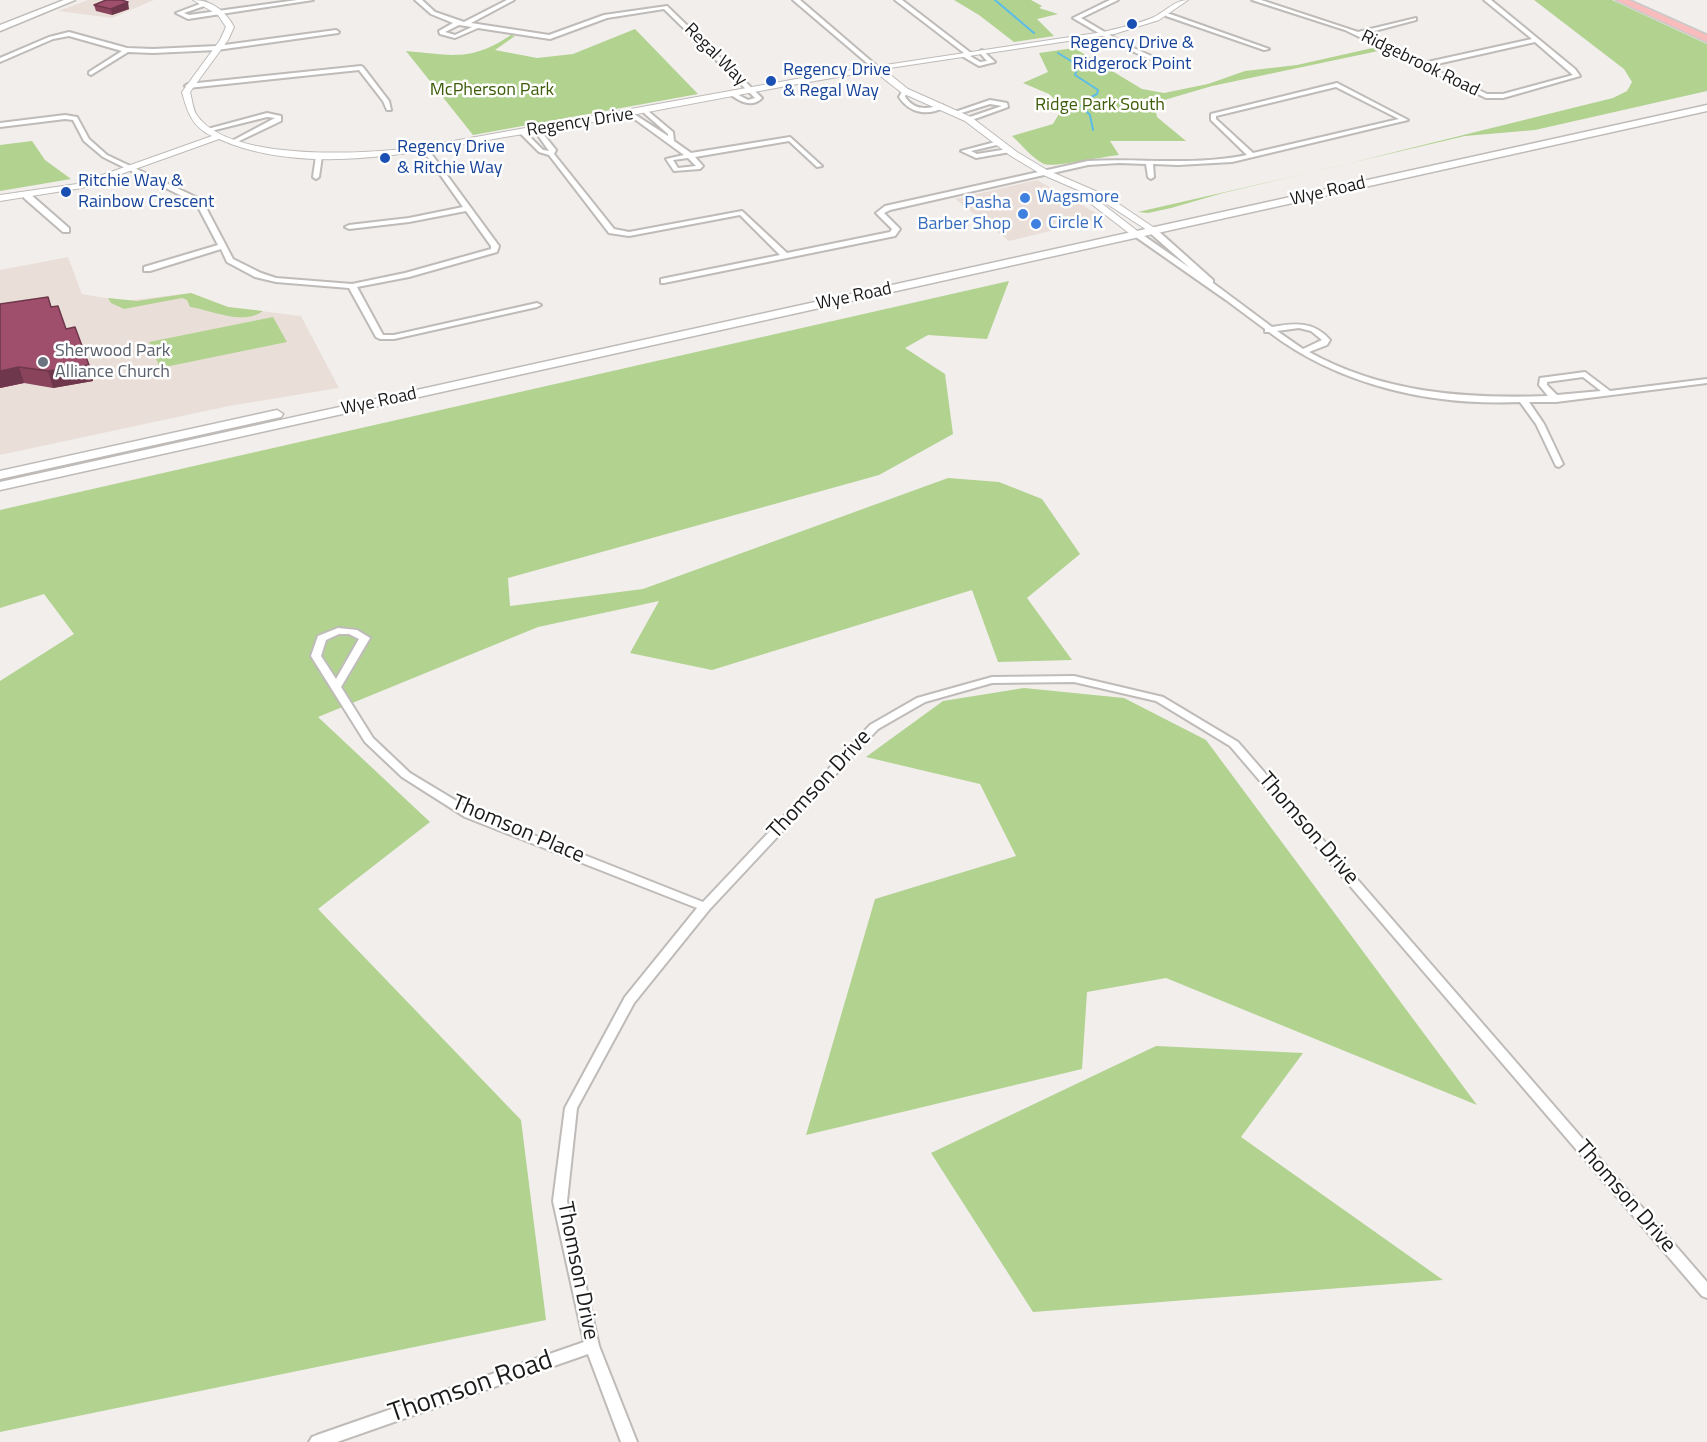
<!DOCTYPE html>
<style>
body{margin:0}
canvas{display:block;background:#f1eeeb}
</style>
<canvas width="1707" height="1442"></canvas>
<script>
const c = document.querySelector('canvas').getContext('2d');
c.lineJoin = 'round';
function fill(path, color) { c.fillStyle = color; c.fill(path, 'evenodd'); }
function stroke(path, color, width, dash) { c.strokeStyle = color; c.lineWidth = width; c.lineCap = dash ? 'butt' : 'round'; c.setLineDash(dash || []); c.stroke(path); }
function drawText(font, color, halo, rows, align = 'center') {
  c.font = font + ' "Titillium Web",sans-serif'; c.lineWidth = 5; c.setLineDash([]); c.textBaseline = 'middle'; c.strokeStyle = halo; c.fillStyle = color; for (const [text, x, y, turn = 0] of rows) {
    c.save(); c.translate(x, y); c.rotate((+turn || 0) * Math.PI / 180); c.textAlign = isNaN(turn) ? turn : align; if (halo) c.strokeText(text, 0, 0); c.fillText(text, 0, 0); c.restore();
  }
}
const built = new Path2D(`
 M88 0H154L112 18 58 11Z
 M1037 180 1105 218 1009 241 955 199Z
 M68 257 82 294 124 301 191 293 228 307 301 316 339 388 229 406 0 455V270Z`);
const green = new Path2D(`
 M954 0H1031L1042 6 1039 8 1058 14 1037 19 1054 36 1014 42 979 15Z
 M1534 0H1612L1707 44V91L1535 130 1465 136 1223 193 1171 208 1148 213 1138 212 1334 167 1613 98 1627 91 1632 82 1624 69Z
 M635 29 698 94 473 135 406 51C452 55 471 62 511 35L515 36 495 50 537 58 573 54Z
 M1377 47 1383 50 1212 86 1161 101 1155 108 1157 117 1186 141H1110L1119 155C1104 156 1053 168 1044 164 1032 158 1022 145 1012 136L1053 124 1063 107 1049 94 1023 83 1048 72 1039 53 1074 48 1142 89 1164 93 1208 84 1245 71 1297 65Z
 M32 141 45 160 71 179 0 191V145Z
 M1009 281 987 339 928 335 905 348 945 374 953 434 879 475 508 578 510 606 643 589 948 478 999 482 1042 499 1080 554 1027 598 1072 660 998 662 972 590 712 670 630 653 659 601 538 627 318 717 430 822 318 909 521 1120 546 1320 0 1432V681L74 634 44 594 0 608V510Z
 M191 293 228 307 263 311C242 326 212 310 190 307L187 300 182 298 124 309 111 303 108 298 137 301Z
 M273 317 287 342 160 368 149 342Z
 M1024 688 1124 698 1206 740 1477 1105 1166 978 1087 992 1082 1069 806 1135 875 899 1016 856 980 784 866 757 943 701Z
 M1156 1046 1303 1053 1241 1137 1443 1280 1033 1312 931 1153Z`);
const stream = new Path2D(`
 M995 0 1034 33
 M1058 53 1071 61 1077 69 1075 75 1098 90 1097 94 1084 101 1081 106 1090 115 1093 130`);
const minor = new Path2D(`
 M297 0H313L188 19 176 13 205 2 207 3V5L184 13 189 15Z
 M415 0H422L435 12 464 22 507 0H514L471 23 549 35 604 15 667 6 762 98C752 108 741 102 731 95L730 94 733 92 748 100 755 98 664 9 607 18 550 39 478 28 455 38 440 34 439 31 453 23 431 14ZM459 25 472 27 455 35 445 32Z
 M793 0H800L878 67V69H874Z
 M895 0H902L971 53 972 54 970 56 980 62 987 61 979 52 982 50 995 62 979 66 962 56 961 55 964 53Z
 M1110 0H1118L1081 18 1125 44 1173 66V68H1169L1121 46 1073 18Z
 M1252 0H1261L1358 32 1416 18V20L1363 34 1423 63 1532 39 1484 0H1491L1575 69 1580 76 1503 98H1486L1345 30ZM1535 42 1573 75 1503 94H1487L1428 66Z
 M1166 14H1170L1269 49 1264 50 1166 16Z
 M336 30 339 32 338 33 217 50 153 53 128 52 91 75 89 74V72L122 51 69 36 53 39 0 62V58L49 37 69 32 127 48 153 49 217 46Z
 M361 66 363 67 389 101 391 110H387L383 101 359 70 188 88 185 86 188 84Z
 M1337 83 1408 120 1232 162 1178 165 1153 164 1154 177 1151 179 1148 177 1146 164 1119 163 1088 165 890 210 884 213 900 229 895 236 664 283H661V279L780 255 740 215 629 236 609 233 549 155 539 152 520 133 525 132 543 150 549 151 535 131 540 130 556 150 554 154 614 229 629 232 742 211 787 253 890 232 892 229 876 213 885 206 1088 161C1140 158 1195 166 1247 155L1211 120V114ZM1336 87 1399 119 1253 153 1216 119V116Z
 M903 90H907L905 97C915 111 927 109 942 105L945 107C928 116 910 114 899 97Z
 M990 100 1007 103 1008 107 969 121 966 119 967 118 1002 106 990 104 955 115 952 113Z
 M644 111H648L673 132 674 141 691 153 790 137 822 166 817 167 789 141 695 157 703 166 700 169 674 171 666 159 684 155 629 115 634 114 668 136V134L644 113ZM688 158 696 166 678 168 673 160Z
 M267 113 281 116V121L235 143 230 142 275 118 267 117 207 132 204 130Z
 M65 115 77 117 89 139 107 155 202 200 233 259 261 273 276 278 352 284 405 273 491 249V246L466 211 409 222 349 229 345 227 349 225 409 218 463 207 422 149 427 148 499 246 497 252 409 277 357 287 383 335H394L537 303 541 305 537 307 394 339H380L376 337 349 288 276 282 255 277 227 262 221 249 150 271H144V267L218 245 196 203 103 157 84 141 73 120 65 119 0 127V123Z
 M999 141 1002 143 1001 144 971 151 977 154 1008 149 1011 151 1010 152 976 158 961 151Z
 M319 154 322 156 319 177 316 179 313 177 316 156Z
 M24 194H30L69 228V232H63L24 198Z
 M1150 229H1156L1213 280V283L1272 327C1294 323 1314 321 1330 340L1327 345 1309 352C1383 393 1465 399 1548 396L1539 385 1540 378 1585 372 1610 391 1707 379V383L1556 402H1529L1544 424 1563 464 1559 467 1556 466 1536 424 1520 402C1432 406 1340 386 1269 332H1265V329L1226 300 1133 235 1140 233 1190 268 1150 233ZM1299 328 1311 331 1322 340 1303 349 1277 331ZM1583 377 1601 391 1557 395 1547 385V382Z
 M338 628 357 630 370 638 341 687 373 738 410 773 473 811 703 902 870 725 917 698 992 677 1074 676 1163 697 1238 742 1707 1282V1298L1702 1296 1230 746 1156 701 1074 682 992 683 925 702 878 729 709 910 634 1003 577 1108 567 1201 599 1346 637 1442H621L588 1354 337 1442H309L312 1437 317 1435 584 1342 553 1201 565 1108 625 997 697 908 465 817 402 777 365 742 311 656 318 636ZM339 634H349L359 639 336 679 321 656 326 640Z`);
const tertiary = new Path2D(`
 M193 0C211 0 226 11 234 27L228 40 190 92C192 99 193 109 196 114 228 164 375 154 426 146L813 76 1103 32C1120 28 1138 24 1154 17 1166 11 1175 0 1188 0L1159 20 1114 34 883 69 908 89 971 117 1017 152 1047 170 1107 196 1156 229 1158 231 1153 234 1101 200 1041 174 1011 156 965 121 902 93 874 71C753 90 633 117 511 136 420 151 307 178 219 139L82 188 0 201V195L77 184 212 136C192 127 187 111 182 92L220 40 226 27 218 15Z
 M1090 199H1096L1140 233V237H1134L1090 203Z`);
const secondary = new Path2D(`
 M64 0H75L0 31V25Z
 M1707 105V111L0 490V482Z
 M277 410 283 414 281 417 0 479V471Z`);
const primary = new Path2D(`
 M1616 0H1629L1707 35V42Z`);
const wall = new Path2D(`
 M94 5 129 9 112 15 96 11Z
 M51 307 89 365 93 381 53 388 24 383 0 388Z`);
const shadedWall = new Path2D(`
 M128 2 129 9 112 15 111 9Z
 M89 365 93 381 53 388 48 371Z
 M19 367 24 383 0 388V371Z`);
const building = new Path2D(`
 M106 0H121L128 2 111 9 94 5Z
 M48 297 51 307 58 306 66 329 75 327 89 365 48 371 19 367 0 371V304Z`);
const markers = [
 [1132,24,6,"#1a4fb4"],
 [771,81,6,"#1a4fb4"],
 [385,158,6,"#1a4fb4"],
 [66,192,6,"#1a4fb4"],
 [1025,198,6,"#3f7fe0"],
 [1023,214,6,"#3f7fe0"],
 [1036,224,6,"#3f7fe0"],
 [43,362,6,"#6b7280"]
];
const farTransitnames = [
 ["Regency Drive &",1132,44,"center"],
 ["Ridgerock Point",1132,65,"center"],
 ["Regency Drive",783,71],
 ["& Regal Way",783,92],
 ["Regency Drive",397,148],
 ["& Ritchie Way",397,169],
 ["Ritchie Way &",78,182],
 ["Rainbow Crescent",78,203]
];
const farStreetnames = [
 ["Regal Way",715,55,45],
 ["Ridgebrook Road",1420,64,26],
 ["Regency Drive",580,123,-9],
 ["Wye Road",1328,192,-13],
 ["Wye Road",854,297,-12],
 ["Wye Road",379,402,-12]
];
const farParknames = [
 ["McPherson Park",492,91],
 ["Ridge Park South",1100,106]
];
const farShopnames = [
 ["Wagsmore",1037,198],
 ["Pasha",1011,204,"right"],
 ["Barber Shop",1011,225,"right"],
 ["Circle K",1048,224]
];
const farWorshipnames = [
 ["Sherwood Park",55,352],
 ["Alliance Church",55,373]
];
const streetNames = [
 ["Thomson Drive",820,785,-47],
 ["Thomson Drive",1308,829,49],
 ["Thomson Place",518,830,23],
 ["Thomson Drive",1625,1197,49],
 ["Thomson Drive",577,1271,79]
];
const nearStreetnames = [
 ["Thomson Road",471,1388,-19]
];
fill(built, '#eadfd8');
fill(green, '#b2d290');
stroke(stream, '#5cbde7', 2);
stroke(minor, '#bebbb9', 4);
stroke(tertiary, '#bebbb9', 2);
stroke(secondary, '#bebbb9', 3);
stroke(primary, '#c9c8c8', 3);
fill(minor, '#fff');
fill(tertiary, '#fff');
fill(secondary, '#fff');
fill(primary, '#f8bcbc');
fill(wall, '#89445c');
fill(shadedWall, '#6f374b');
fill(building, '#9f4f6b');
stroke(building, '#6f374b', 1.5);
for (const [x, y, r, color] of markers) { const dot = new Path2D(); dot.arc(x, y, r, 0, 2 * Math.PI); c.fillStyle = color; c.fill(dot); stroke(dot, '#fff', 2); }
drawText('18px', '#164399', '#fff', farTransitnames, 'left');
drawText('18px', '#1c1b1a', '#fff', farStreetnames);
drawText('18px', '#3d5d08', '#fff', farParknames);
drawText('18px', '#366cbe', '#fff', farShopnames, 'left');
drawText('18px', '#5b616d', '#fff', farWorshipnames, 'left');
drawText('22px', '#1c1b1a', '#fff', streetNames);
drawText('27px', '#1c1b1a', '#fff', nearStreetnames);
</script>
